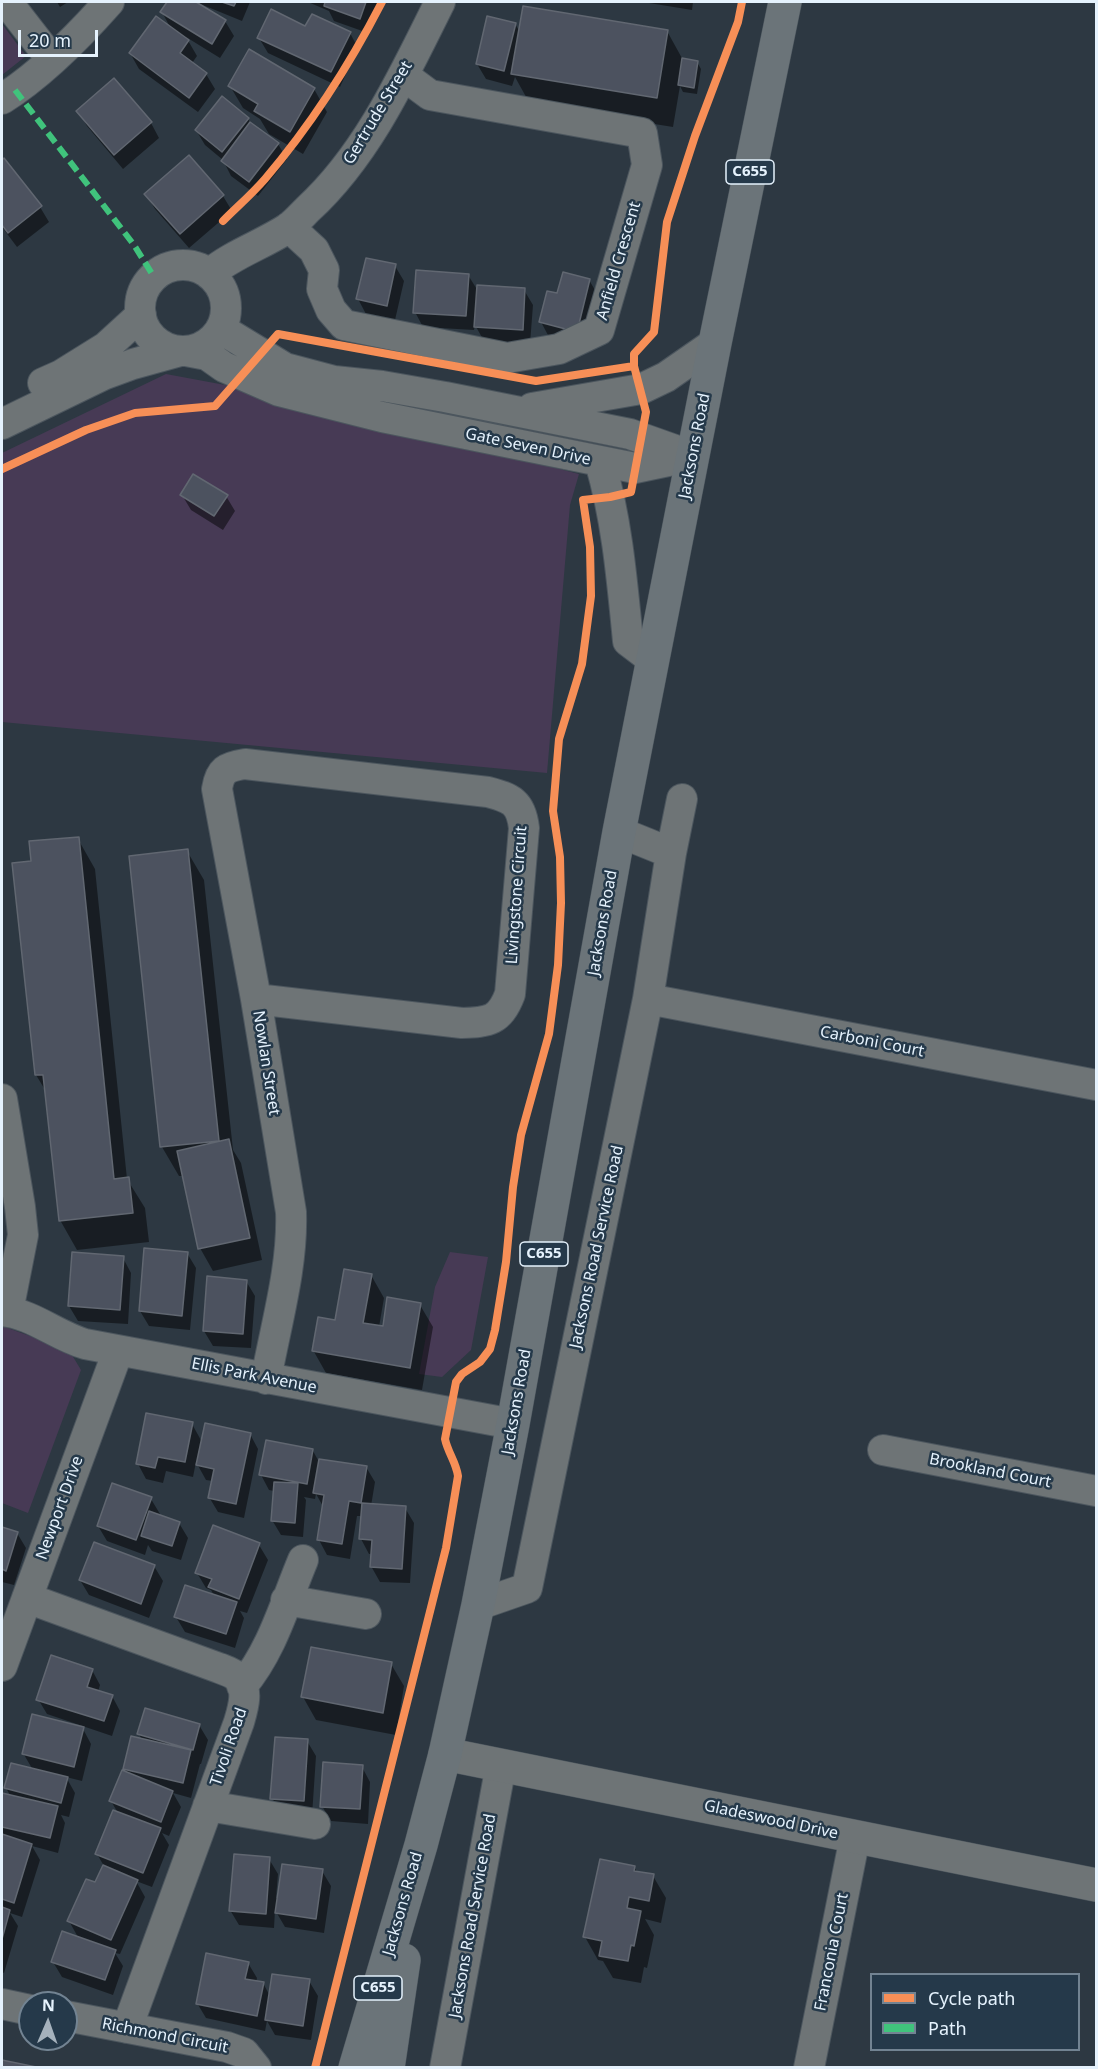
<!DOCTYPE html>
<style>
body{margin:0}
#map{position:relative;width:1098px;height:2069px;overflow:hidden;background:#2d3842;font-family:"Noto Sans",sans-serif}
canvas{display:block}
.frame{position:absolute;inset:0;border:3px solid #e5f2fd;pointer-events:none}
.legend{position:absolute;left:870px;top:1973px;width:210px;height:78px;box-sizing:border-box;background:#25394a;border:2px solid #728392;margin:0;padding:8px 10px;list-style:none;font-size:18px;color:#e5f2fd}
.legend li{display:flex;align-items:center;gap:12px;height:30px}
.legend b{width:30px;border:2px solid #728392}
.north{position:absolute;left:18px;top:1991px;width:60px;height:60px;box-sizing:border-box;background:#25394a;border:2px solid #728392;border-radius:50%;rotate:2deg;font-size:16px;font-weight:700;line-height:24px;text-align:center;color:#e5f2fd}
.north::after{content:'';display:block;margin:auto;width:21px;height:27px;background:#a5b1bc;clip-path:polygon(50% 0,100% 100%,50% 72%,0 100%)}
.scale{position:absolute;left:18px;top:30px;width:80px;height:27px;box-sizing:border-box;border:3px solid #e5f2fd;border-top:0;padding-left:8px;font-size:18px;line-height:21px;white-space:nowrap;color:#e5f2fd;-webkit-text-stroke:4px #25394a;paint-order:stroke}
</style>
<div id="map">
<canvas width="1098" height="2069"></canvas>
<div class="frame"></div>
<ul class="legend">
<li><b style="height:8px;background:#f78f57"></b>Cycle path</li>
<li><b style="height:8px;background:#40c37c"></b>Path</li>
</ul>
<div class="north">N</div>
<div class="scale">20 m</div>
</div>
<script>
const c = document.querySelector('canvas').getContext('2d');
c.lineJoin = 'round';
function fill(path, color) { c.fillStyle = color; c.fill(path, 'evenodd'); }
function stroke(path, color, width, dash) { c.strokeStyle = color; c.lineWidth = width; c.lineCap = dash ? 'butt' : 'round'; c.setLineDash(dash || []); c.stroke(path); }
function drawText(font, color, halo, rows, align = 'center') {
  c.font = font + ' "Noto Sans",sans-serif'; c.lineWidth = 5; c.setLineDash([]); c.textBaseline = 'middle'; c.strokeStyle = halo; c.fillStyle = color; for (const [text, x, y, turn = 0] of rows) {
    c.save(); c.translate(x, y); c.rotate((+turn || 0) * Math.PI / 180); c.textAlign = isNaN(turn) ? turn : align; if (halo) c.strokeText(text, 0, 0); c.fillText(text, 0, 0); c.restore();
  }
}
const green = new Path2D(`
 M2 24 26 56 2 75Z
 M166 374 252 390 579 474 570 505 547 773 2 722V453Z
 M450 1252 488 1257 471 1350 442 1377 419 1374 435 1287Z
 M2 1326 69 1350 81 1370 28 1513 2 1503Z`);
const shadow = new Path2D(`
 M57 2H68L60 7Z
 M168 2H250L242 21 198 3 197 4 225 21 234 36 220 58 186 37 197 56 192 63 206 74 215 89 198 112 139 69 130 53 171 29 162 12Z
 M308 2H380L368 33 334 21 329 11Z
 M648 2H693L692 10 649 3Z
 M515 24 520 32 667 31 683 60 697 62 701 69 697 94 683 92 680 86 673 127 530 104 515 77 512 86 486 79 477 64Z
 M306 28 350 33 358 48 340 87 268 53 259 38Z
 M230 86 314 89 327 112 303 154 269 134 260 119 243 108Z
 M223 98 248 119 252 125 278 144 287 159 258 196 231 176 223 160 205 145 196 130Z
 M78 111 151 123 159 138 123 169 87 126Z
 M4 160 40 207 49 222 17 247 2 227V162Z
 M146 194 223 196 232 211 189 248 155 209Z
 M395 266 404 281 395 320 366 314 358 299Z
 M468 275 478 291 524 290 533 305 530 344 484 341 475 325 474 330 423 327 415 312Z
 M589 280 598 295 586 346 549 337 541 322 558 295Z
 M182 495 226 496 235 511 223 530 191 510Z
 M78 839 95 869 127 1179 145 1208 149 1242 77 1250 60 1220 47 1093 36 1075 33 862Z
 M187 851 204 880 233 1150 241 1163 262 1260 213 1271 200 1248 184 1176H179L162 1147Z
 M187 1253 196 1268 190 1330 149 1326 140 1311Z
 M123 1258 131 1273 128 1324 78 1321 69 1306Z
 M371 1275 384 1298 379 1327 384 1328 420 1305 433 1327 422 1390 326 1373 313 1350Z
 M246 1281 255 1296 251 1348 213 1346 204 1331Z
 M192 1424 202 1442 250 1434 258 1449 244 1518 218 1512 209 1497 213 1481 206 1480 196 1462 193 1477 166 1471 163 1483 146 1479 138 1464Z
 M313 1451 318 1460 366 1467 375 1482 371 1506 405 1508 414 1523 410 1583 380 1582 371 1566 372 1554H369L361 1539 362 1516H357L350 1559 327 1555 319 1540 324 1508 316 1494 315 1499 304 1497 306 1500 303 1537 281 1535 272 1520 274 1491 269 1490 261 1475Z
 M151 1499 160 1514 159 1516 179 1523 188 1538 181 1560 152 1551 148 1545 145 1555 107 1541 98 1526Z
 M2 1528 17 1533 26 1548 14 1585 2 1582Z
 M259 1545 268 1560 247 1613 240 1611 244 1618 235 1648 185 1632 176 1617 215 1597 211 1590 206 1588 197 1573Z
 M154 1566 163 1581 149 1618 89 1595 80 1580Z
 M391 1664 404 1686 396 1735 316 1720 303 1697Z
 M92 1670 100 1685 98 1692 112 1696 120 1711 112 1736 47 1714 38 1699Z
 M199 1725 208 1740 201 1764H200L191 1798 173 1793 181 1807 169 1836 162 1833 169 1845 152 1887 136 1881 145 1897 120 1954 115 1953 123 1966 113 1995 62 1977 53 1962 79 1939 69 1921 96 1884 104 1866 97 1854 118 1813 111 1801 127 1774 124 1769 142 1740 139 1734Z
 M83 1729 91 1744 82 1781 66 1777 75 1793 69 1817 61 1815 65 1823 58 1853 32 1846 40 1860 22 1917 10 1913 18 1926 4 1973 2 1972V1795L11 1797 6 1788 33 1770 23 1753Z
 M307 1741 316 1756 312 1816 281 1814 272 1798Z
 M362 1767 370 1782 368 1824 331 1821 322 1806Z
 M269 1859 278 1874 276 1898H279L322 1871 331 1886 324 1933 285 1927 275 1910 274 1928 239 1925 230 1910Z
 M634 1867 638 1873 653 1876 666 1898 661 1923 645 1919 654 1935 647 1968 644 1967 641 1983 613 1978 603 1961 598 1960 585 1937Z
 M248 1963 257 1978 256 1982 263 1983 270 1996 309 1981 318 1996 311 2040 275 2035 267 2021 265 2031 206 2018 197 2003Z`);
const building = new Path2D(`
 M167 2H196L226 20 212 44 160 12Z
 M222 2H236L234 6Z
 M325 2H366L360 19 324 6Z
 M523 6 668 30 657 98 511 74Z
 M271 9 305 26 312 14 351 32 331 72 257 38Z
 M156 16 189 40 180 53 207 73 189 98 129 53Z
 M487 16 516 23 504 71 476 64Z
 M249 49 315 88 290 132 254 111 258 104 228 86Z
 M682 58 698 61 694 88 678 85Z
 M114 78 152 122 114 155 76 111Z
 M222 96 249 118 222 152 195 130Z
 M250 122 279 143 249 182 221 161Z
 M189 155 224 195 180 234 144 194Z
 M4 158 42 206 8 233 2 225V160Z
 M366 258 396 264 387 306 356 299Z
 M416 270 469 274 466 316 413 313Z
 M563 272 590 279 577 332 539 322 547 291 557 293Z
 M477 285 525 288 523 330 474 327Z
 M193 474 228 495 214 516 180 495Z
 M79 837 114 1179 129 1177 133 1213 59 1221 43 1075H35L12 863 31 861 29 841Z
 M188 849 219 1141 160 1147 129 856Z
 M229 1139 250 1238 198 1249 177 1151Z
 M144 1248 188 1252 182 1316 139 1311Z
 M72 1252 124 1256 120 1310 68 1306Z
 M344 1269 372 1274 363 1323 383 1326 387 1297 421 1303 410 1368 312 1351 318 1317 335 1320Z
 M207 1276 247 1280 243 1334 203 1331Z
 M146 1413 193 1422 185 1462 158 1457 155 1468 136 1464Z
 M205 1423 251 1433 236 1504 208 1498 214 1469 196 1465Z
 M266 1440 313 1449 307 1484 259 1475Z
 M319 1459 367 1466 361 1503 349 1501 342 1544 317 1540 324 1495 313 1493Z
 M274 1482 298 1483 295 1523 271 1521Z
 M112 1483 152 1497 136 1540 97 1526Z
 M362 1503 406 1506 402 1569 370 1567 372 1540 359 1539Z
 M149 1511 180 1522 172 1546 141 1536Z
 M213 1525 260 1543 239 1599 208 1587 212 1579 195 1573Z
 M2 1527 18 1532 6 1571 2 1569Z
 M94 1542 155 1565 141 1604 79 1580Z
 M185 1585 237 1602 226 1634 174 1617Z
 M311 1647 392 1662 383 1713 301 1697Z
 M51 1655 93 1669 87 1687 113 1695 104 1721 36 1700Z
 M145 1708 200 1724 193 1750 137 1734Z
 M32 1714 84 1727 74 1767 22 1754Z
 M131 1736 191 1750 183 1783 123 1769Z
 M275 1737 308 1739 304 1801 270 1799Z
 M323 1762 363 1765 360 1809 320 1807Z
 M11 1763 68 1777 61 1803 4 1788Z
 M122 1770 173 1791 161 1822 109 1801Z
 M2 1793 58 1806 50 1838 2 1827Z
 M113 1810 161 1828 143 1873 95 1854Z
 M2 1834 32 1844 14 1903 2 1899Z
 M234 1854 270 1857 266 1914 229 1911Z
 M600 1859 635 1866 634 1871 654 1874 649 1901 629 1897 627 1908 641 1911 634 1946 631 1945 628 1961 599 1956 602 1941 583 1937Z
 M282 1864 323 1869 316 1919 275 1913Z
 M103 1865 138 1880 111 1940 67 1921 86 1879 95 1882Z
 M2 1907 10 1910 2 1939Z
 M62 1931 116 1950 105 1980 51 1962Z
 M206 1953 249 1962 245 1979 264 1982 257 2016 196 2004Z
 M272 1974 310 1979 303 2026 265 2020Z
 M2 2060 41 2068H2Z`);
const minor = new Path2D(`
 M7 2 52 60
 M2 99C42 74 78 37 109 2
 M289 227 314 250 324 270 322 289 331 310 344 325 507 358 559 349 599 330 647 165 642 133 430 95 403 75
 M140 308a43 43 0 1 1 86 0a43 43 0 1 1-86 0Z
 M209 274C233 254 262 245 288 228 295 223 302 215 308 209 368 154 404 74 440 2
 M221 329 285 368 334 381 382 386 445 397 630 434 692 456
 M186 351 207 355 224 367 279 391 382 417 635 468 692 456
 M43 383 61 375 106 347 141 315
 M532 408 641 389 666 377 715 343
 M2 424 103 375 133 364 180 351
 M600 462C617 520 622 580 628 641L653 660
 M671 853 682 799
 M256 999 462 1023C489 1022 500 1021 510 994L524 828C521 802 511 798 488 792L245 764C226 767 220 770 217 789L256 999 291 1212C293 1267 276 1324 266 1379
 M648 999 1096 1085
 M2 1099 20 1207 23 1235 8 1311
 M2 1311C33 1314 55 1335 85 1344L513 1424
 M883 1450 1096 1491
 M27 1598 219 1668C224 1670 234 1673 238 1678 249 1690 243 1708 239 1722L127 2028
 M286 1600 366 1614
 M478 1605 527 1588 648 999 671 853 619 832
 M2 1666 118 1351
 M242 1686C272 1651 285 1603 303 1560
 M208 1806 315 1824
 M2 2004 30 2010
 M66 2016 227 2047 244 2053 256 2068
 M445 2068 501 1765
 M809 2068 855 1837`);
const tertiary = new Path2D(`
 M445 1754 1096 1885`);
const primary = new Path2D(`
 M355 2068 421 1845 445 1754 478 1605 513 1424 619 832 715 343 785 2
 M388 2068 404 1960`);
const quiet = new Path2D(`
 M15 90 134 245 154 277`);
const cycleway = new Path2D(`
 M223 221C237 207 252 194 265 179 311 125 350 64 382 2
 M2 469 86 430 135 413 215 406 278 334 536 381 634 366
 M315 2068 446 1548 458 1476C456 1462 448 1453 445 1439L456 1382 462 1374 480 1362 490 1349 495 1330 506 1262 513 1187 521 1135 549 1034 558 965 561 903 560 857 553 811 559 739 582 664 591 596 590 547 583 500 610 497 631 492 646 412 634 366V354L654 332 667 222 695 136 738 22 742 2`);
const shields = [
 [750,172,48],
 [544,1254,48],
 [378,1988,48]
];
const shieldNames = [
 ["C655",750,172],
 ["C655",544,1254],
 ["C655",378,1988]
];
const streetNames = [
 ["Gertrude Street",378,113,-59],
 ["Anfield Crescent",619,261,-74],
 ["Jacksons Road",695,446,-79],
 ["Gate Seven Drive",528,447,12],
 ["Livingstone Circuit",517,895,-86],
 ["Jacksons Road",603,923,-80],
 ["Carboni Court",872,1042,11],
 ["Nowlan Street",266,1063,81],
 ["Jacksons Road Service Road",597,1247,-78],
 ["Ellis Park Avenue",254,1376,11],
 ["Jacksons Road",517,1402,-80],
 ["Brookland Court",990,1471,11],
 ["Newport Drive",60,1508,-70],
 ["Tivoli Road",229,1747,-71],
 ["Gladeswood Drive",771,1820,12],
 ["Jacksons Road",403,1904,-74],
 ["Jacksons Road Service Road",473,1916,-80],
 ["Franconia Court",832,1952,-79],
 ["Richmond Circuit",165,2036,11]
];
fill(green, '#473a55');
fill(shadow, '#0007');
fill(building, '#4c525f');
stroke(building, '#616771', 1.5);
stroke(minor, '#4c565e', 32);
stroke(tertiary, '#4c565e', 34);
stroke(primary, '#4c565e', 34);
stroke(minor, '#6e7476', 30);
stroke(tertiary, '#6e7476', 33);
stroke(primary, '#6b7479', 33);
stroke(quiet, '#40c37c', 6, [12, 6]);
stroke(cycleway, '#f78f57', 8);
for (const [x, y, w] of shields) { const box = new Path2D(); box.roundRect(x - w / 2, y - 12, w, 24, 4.5); c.fillStyle = '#25394a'; c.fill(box); stroke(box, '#e5f2fd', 1.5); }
drawText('bold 15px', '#e5f2fd', null, shieldNames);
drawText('16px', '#e5f2fd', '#25394a', streetNames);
</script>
